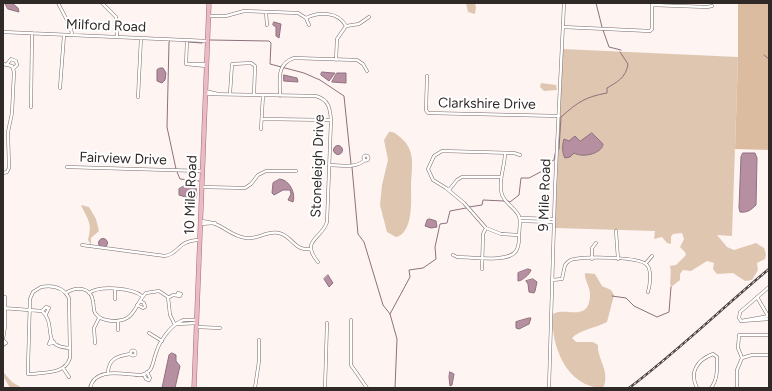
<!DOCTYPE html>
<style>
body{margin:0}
#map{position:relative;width:772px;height:391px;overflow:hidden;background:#fef4f2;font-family:Figtree,sans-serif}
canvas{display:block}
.frame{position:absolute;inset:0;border:4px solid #2f2928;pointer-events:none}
</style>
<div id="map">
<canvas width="772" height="391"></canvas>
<div class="frame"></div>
</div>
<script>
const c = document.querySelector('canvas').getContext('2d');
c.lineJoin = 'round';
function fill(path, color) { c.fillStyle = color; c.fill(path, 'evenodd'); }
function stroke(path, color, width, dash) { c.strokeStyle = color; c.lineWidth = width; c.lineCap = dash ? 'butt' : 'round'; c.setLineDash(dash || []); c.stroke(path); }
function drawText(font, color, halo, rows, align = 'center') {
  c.font = font + ' Figtree,sans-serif'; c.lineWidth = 4; c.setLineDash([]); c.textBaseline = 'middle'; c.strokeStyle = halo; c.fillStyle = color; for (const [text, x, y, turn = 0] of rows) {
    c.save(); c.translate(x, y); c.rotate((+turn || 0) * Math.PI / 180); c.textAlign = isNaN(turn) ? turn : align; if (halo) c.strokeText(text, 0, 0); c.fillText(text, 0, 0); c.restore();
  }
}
const green = new Path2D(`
 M466 3H475L476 7 475 14 468 12Z
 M563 49 738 57 732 236 717 235 727 247 734 250 756 243 764 248 766 254 765 259 757 263 758 270 752 280 745 281 733 273 717 274 713 269 714 263 707 261 691 271 683 270 680 274V280L671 287C669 280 672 274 670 266L676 265 686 255 685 252 680 247 684 239 682 233 673 234 671 237V244L667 243 662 237 654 239 655 231 555 228Z
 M541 83 556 85 557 90 544 91 540 87Z
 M389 132C393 131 396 134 400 137 416 150 412 166 411 185 411 198 414 233 396 237L387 232 380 205 382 185 388 160 384 140Z
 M81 205 89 207 96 219 99 231 91 238V245L88 240C93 222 87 219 81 205Z
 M585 273 595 274 602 286 611 290 614 295 607 322C596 328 579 330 572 338L576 342H593L598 345C597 359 611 372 603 388 567 388 550 345 553 314 564 306 590 324 590 294 590 286 584 280 585 273Z
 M3 372 12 382 22 388H10L3 376Z`);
const forest = new Path2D(`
 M738 3H769V150L735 149 738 57Z`);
const water = new Path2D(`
 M5 3H12L18 8 19 12 8 9Z
 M274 22 281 24 279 38 276 36V27L273 25Z
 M160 68H163L166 73 165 80 162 83 157 81V70Z
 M322 72 333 73H335L329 81 321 75Z
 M337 73H346V83L332 82Z
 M284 75 297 78 298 82 284 81Z
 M592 133 603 144C602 154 582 158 574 153L570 157 565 158C562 153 562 145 564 139L569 141 575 136 580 141Z
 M333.5 150a4.5 4.5 0 1 1 9 0a4.5 4.5 0 1 1-9 0Z
 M743 153H755L757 158 756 205C751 210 747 213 740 212L739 208 741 157Z
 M280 179C290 180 296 194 293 202L288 200 291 194 290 190H283L274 195 272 193 273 183Z
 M184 186 196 188 197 195 195 200 179 195V189Z
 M430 219 436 221 437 227 431 228 425 226 427 220Z
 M98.5 243a4.5 4.5 0 1 1 9 0a4.5 4.5 0 1 1-9 0Z
 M528 269 531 270C530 274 522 281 518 281V273Z
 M328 275 333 283 329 287 324 279Z
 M533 279 537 282 535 291 534 293 529 292 528 284 526 281Z
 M529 318H531L529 324 519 329 516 328V322Z
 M172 353 176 355V361L180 366 175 388H162L169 355Z
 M450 372 454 374 452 385 450 386 449 377Z`);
const stream = new Path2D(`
 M596 3 602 27
 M603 30 609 47 621 50
 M171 40 169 42 167 127 176 169
 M210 40 269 41 271 43 270 64 304 73 320 80 344 96 351 164
 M188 42 202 43
 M764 55 769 59
 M559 149 561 117C578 102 585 97 607 93V88C617 82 626 78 628 64L620 52
 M352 167 358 234 364 242 383 305 390 314 397 339 395 388
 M177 172 180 179 199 181
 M508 201 510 202 519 195 521 178H529L548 168 549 162 554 160 556 149
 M469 207 482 205 483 200 504 201
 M612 296 626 298 634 306 657 317 669 312 671 287
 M390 314 410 277 409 270 423 268 436 259 435 247 440 224 447 223 450 211 466 208`);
const minor = new Path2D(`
 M58 3 71 28 72 35
 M102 3 116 17 117 37
 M652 5 707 7 712 6
 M266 12 267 25
 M209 16H226L244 11 298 13 306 18 309 25
 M306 18C319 12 338 11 346 26
 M346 26 359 24 369 17
 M563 27 650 31 652 29V3
 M3 32 207 41
 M336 60 337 39 346 26
 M3 64 12 66 14 72 12 113 8 132 9 168 7 172 3 173
 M7 64 11 59 16 61 17 65 13 69
 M186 64 187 40
 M206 66 186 64H206
 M427 76 426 110 428 113 559 116
 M60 88 64 35
 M205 91 218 94
 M205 94 316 96C329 100 330 108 331 120L327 222C321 240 300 240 318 262
 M230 94 232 64 251 63 255 66 254 95
 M280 96C280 80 276 64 294 58L357 60 363 64 367 71
 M138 97 141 38
 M31 107 32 33
 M262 119 331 120
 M261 129 263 95
 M363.5 158a2.5 2.5 0 1 1 5 0a2.5 2.5 0 1 1-5 0Z
 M329 165C342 165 355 169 365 160
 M67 167 202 171
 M202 187 245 188 251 184 258 175 266 171H296
 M449 190 457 180 462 177H501
 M520 218 554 219
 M201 221C223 222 228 236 246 238 257 240 268 230 279 233 294 237 293 251 311 249
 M520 221 554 222
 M200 224 215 223
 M616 231 618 259
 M519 235 501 234 486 228 464 203 446 188 433 180 428 169 434 156 442 151 514 153 520 155
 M82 245 165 256C181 253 176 241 199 240
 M453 255 457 257C471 257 509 263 516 251 519 247 519 242 519 237 519 230 521 222 519 216 514 206 503 203 501 191 499 178 505 166 505 153
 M592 259V248L596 243
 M646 263 652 256
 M482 269 483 234 486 228
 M552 280 562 279 565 265C568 261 571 259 575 259 587 257 639 256 647 265 652 271 650 285 648 292
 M41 287C52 285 63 287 69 298L70 358C65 374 46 372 31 374H28V367L30 299 33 292Z
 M66 293C76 286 91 287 93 301 94 305 93 309 95 313 99 319 105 320 112 321 117 321 122 321 127 318 136 313 138 300 146 293L159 291 168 297 170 315 175 325
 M89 293C100 285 132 288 142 296
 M757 297 768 316
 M168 298 173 295 180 296 181 294 178 293 177 295
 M115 299V290
 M137 305 143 308 145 307 144 303 140 301
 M3 308 42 311C58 325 39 347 70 348
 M42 311 46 307 49 308 46 314
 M351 320V365L367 388
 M741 321 739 318 740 312 769 287
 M741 321 769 316
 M741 321 769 319
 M178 324 197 323
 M197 327 220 328
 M118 330V321
 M149 333 162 341
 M3 339 5 327V297
 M51 339 49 344 54 342
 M3 340 6 343 3 345
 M95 343 94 328 99 318
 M130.5 353a2.5 2.5 0 1 1 5 0a2.5 2.5 0 1 1-5 0Z
 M742 358 738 348 739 335H769
 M63 368 69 377
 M108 374C108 359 117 356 130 354
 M144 375 146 379 149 380 150 378 147 372
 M90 388C95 366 125 375 141 375 154 372 152 363 156 353 159 342 170 326 181 321 185 319 191 320 196 320
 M255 388 259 361V340
 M325 388 327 323
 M549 388 555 188 564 3
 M697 388C689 372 697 360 713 354L717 357C717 368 718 379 711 388
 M737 388V370L742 358 752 355H769`);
const major = new Path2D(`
 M194 388 209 3`);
const rail = new Path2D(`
 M629 388C678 351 722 308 769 269`);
const streetNames = [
 ["Milford Road",106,26,2],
 ["Clarkshire Drive",487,104,1],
 ["Fairview Drive",123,159,2],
 ["Stoneleigh Drive",318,166,-88],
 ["10 Mile Road",191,195,-88],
 ["9 Mile Road",545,195,-88]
];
fill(green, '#dfc6b1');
fill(forest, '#dcbca0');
fill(water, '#b68fa1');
stroke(water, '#8e707d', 1);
stroke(stream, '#8e707d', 1);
stroke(minor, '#786a68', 3.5);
stroke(major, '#9f6b73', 5);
stroke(minor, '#fff', 2.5);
stroke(major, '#eabbc4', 4);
stroke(rail, '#4a4342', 2.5);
stroke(rail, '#fff', 1, [3]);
drawText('14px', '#2f2928', '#fff', streetNames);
</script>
